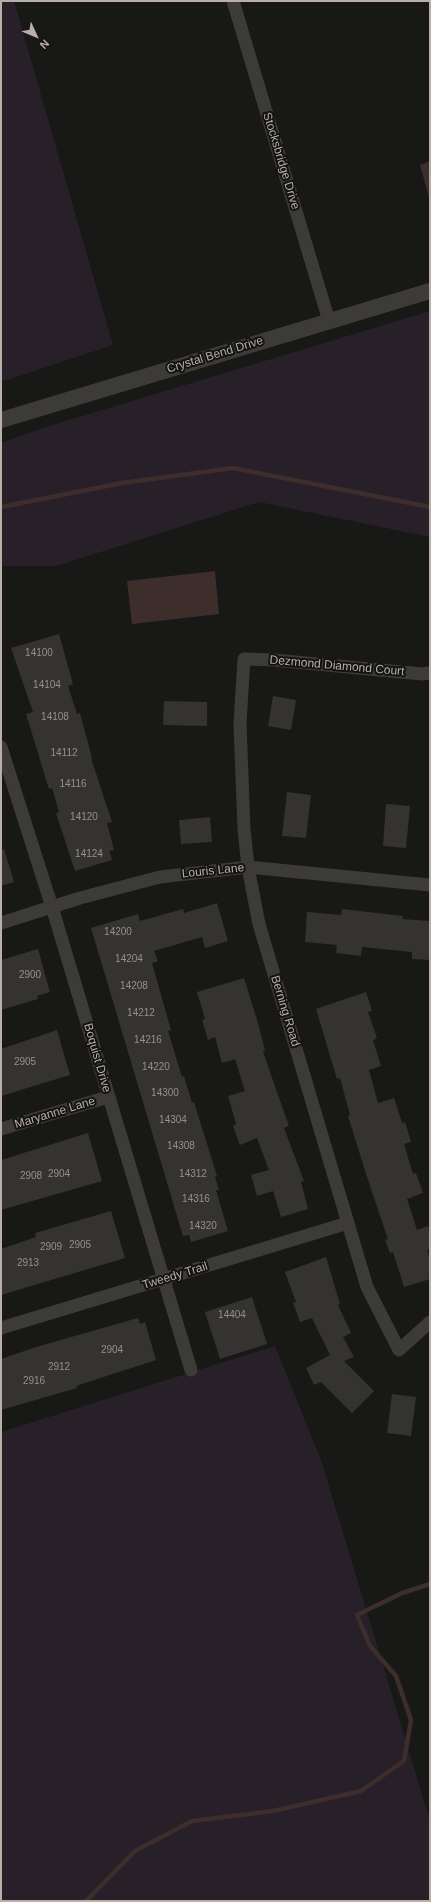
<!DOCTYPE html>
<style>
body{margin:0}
#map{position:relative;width:431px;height:1902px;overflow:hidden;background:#181816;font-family:Helvetica,sans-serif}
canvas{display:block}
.frame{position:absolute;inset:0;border:2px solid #b9aea8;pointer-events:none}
.north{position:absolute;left:16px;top:16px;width:40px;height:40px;-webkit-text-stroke:3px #131311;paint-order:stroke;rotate:134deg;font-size:11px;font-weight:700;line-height:16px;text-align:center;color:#b9aea8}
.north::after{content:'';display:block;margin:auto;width:14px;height:18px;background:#b9aea8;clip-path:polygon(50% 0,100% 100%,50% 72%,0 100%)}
</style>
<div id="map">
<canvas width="431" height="1902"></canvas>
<div class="frame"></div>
<div class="north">N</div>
</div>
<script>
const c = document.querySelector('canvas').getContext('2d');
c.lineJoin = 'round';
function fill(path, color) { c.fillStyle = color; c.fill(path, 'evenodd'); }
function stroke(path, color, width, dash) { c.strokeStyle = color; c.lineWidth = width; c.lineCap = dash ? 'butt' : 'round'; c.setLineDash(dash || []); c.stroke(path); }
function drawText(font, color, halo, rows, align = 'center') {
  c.font = font + ' Helvetica,sans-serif'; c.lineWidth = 4; c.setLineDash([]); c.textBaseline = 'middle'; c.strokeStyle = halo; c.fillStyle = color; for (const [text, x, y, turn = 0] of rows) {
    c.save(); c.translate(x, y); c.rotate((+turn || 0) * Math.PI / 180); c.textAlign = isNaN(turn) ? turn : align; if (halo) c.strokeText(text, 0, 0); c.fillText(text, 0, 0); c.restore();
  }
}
const green = new Path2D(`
 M1 1H14L113 345 1 382Z
 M430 311V537L259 502 56 566H1V443L46 427Z
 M275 1346 322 1463 430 1821V1901H1V1432Z`);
const water = new Path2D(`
 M430 161V201L420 165Z
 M215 571 219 614 132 624 127 581Z`);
const stream = new Path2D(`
 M1 507 122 483 233 468 430 507
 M86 1901 135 1851 192 1821 273 1811 361 1791 404 1761 411 1720 396 1676 370 1646 357 1615 402 1593 430 1584`);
const building = new Path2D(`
 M59 634 73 684 68 686 77 714 80 713 92 758H91L112 822 107 823 114 850 109 851 112 860 75 871 56 813 59 812 52 788 49 789 26 714 33 712 11 648Z
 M273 696 296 700 291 730 268 726Z
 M164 701 207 702V726L163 725Z
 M287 792 311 795 306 838 282 836Z
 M386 804 410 806 406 848 383 846Z
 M210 817 212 842 181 844 179 820Z
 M4 849 14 882 1 886V850Z
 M217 903 228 941 205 948 202 937 154 951 158 961 152 963 171 1030 168 1031 182 1077 184 1076 192 1103 194 1102 217 1176 215 1177 219 1190H216L228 1231 191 1242 189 1235 183 1236 91 928 138 914 140 921 183 909 184 913Z
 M342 909 403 916 402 919 430 921V960L412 959V952L362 947 361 956 336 953 337 945 305 942 307 912 341 915Z
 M38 949 50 992 37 996 38 999 1 1010V960Z
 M244 978 258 1023 265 1051 263 1052 289 1126 284 1128 304 1181 301 1182 308 1209 281 1217 273 1191 257 1196 251 1175 269 1170 257 1138 240 1145 233 1126 236 1124 228 1096 245 1091 235 1059 222 1063 215 1037 208 1040 202 1020 205 1019 197 992Z
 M366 992 372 1011 368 1012 377 1038 373 1040 381 1066 369 1070 378 1103 394 1098 402 1123 405 1122 411 1142 404 1144 413 1174 416 1173 423 1193 407 1199 417 1230 428 1226 430 1233V1249L427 1250 430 1260V1279L404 1287 393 1252 390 1253 385 1240 388 1239 367 1177 348 1116 350 1115 340 1078 337 1079 316 1009Z
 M57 1030 70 1075 1 1096V1049Z
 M88 1133 102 1181 1 1210V1160Z
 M111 1211 125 1258 1 1295V1249L36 1237 35 1233Z
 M326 1257 340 1304 338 1305 351 1333 343 1337 354 1357 344 1361 374 1391 352 1413 321 1382 314 1385 306 1368 330 1355 312 1318 300 1322 293 1303 296 1302 285 1272Z
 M252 1297 267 1344 220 1359 205 1312Z
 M138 1318 140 1324 145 1322 156 1360 76 1386 77 1388 1 1410V1359L36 1347Z
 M392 1394 416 1397 411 1436 387 1433Z`);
const minor = new Path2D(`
 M233 1 329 321
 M430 673 422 674 274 660 244 659 240 723 244 829 248 867 259 924 367 1287 399 1350 430 1322
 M1 747 52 907 191 1370
 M1 923 80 898 160 877 248 867 430 885
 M1 1129 108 1097
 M1 1328 348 1223`);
const tertiary = new Path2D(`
 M1 420 430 291`);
const numberNames = [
 ["14100",39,653],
 ["14104",47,685],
 ["14108",55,717],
 ["14112",64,753],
 ["14116",73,784],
 ["14120",84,817],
 ["14124",89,854],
 ["14200",118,932],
 ["14204",129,959],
 ["2900",30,975],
 ["14208",134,986],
 ["14212",141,1013],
 ["14216",148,1040],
 ["2905",25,1062],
 ["14220",156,1067],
 ["14300",165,1093],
 ["14304",173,1120],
 ["14308",181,1146],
 ["2904",59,1174],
 ["14312",193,1174],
 ["2908",31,1176],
 ["14316",196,1199],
 ["14320",203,1226],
 ["2905",80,1245],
 ["2909",51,1247],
 ["2913",28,1263],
 ["14404",232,1315],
 ["2904",112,1350],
 ["2912",59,1367],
 ["2916",34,1381]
];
const streetNames = [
 ["Stocksbridge Drive",281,161,73],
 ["Crystal Bend Drive",215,355,-17],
 ["Dezmond Diamond Court",337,666,5],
 ["Louris Lane",213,871,-6],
 ["Berning Road",285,1011,73],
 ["Boquist Drive",97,1058,74],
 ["Maryanne Lane",55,1113,-17],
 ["Tweedy Trail",175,1276,-17]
];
fill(green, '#272029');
fill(water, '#3d2e2c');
stroke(stream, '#3d2e2c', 4.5);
fill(building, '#343331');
stroke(minor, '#3d3b37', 13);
stroke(tertiary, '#3d3b37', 16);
drawText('10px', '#988f8a', null, numberNames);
drawText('12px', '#b9aea8', '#131311', streetNames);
</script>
